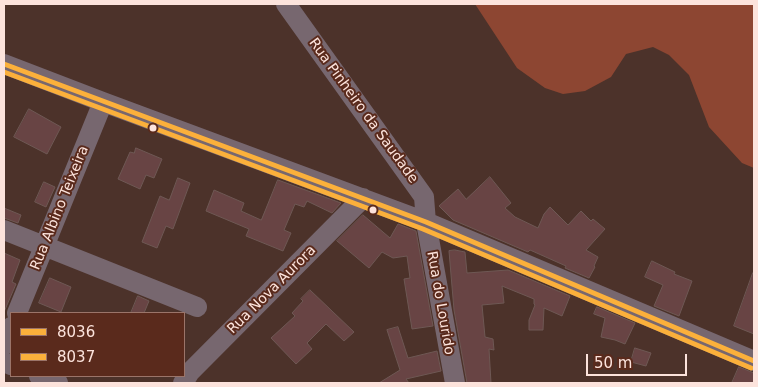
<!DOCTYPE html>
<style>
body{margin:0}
#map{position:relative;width:758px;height:387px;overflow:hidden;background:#4c322a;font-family:"DejaVu Sans",sans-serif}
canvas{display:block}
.frame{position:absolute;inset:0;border:5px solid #fce3dc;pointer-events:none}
.legend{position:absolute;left:10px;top:312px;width:175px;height:65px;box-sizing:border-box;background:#5a2a1c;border:1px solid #9b7469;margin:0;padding:6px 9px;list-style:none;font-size:15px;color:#fce3dc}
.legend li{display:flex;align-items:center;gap:10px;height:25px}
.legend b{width:25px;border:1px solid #9b7469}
.scale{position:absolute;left:586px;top:354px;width:101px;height:22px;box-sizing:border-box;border:2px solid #fce3dc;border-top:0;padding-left:6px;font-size:15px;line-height:18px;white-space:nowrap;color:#fce3dc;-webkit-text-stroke:4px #5a2a1c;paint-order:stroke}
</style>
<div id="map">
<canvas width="758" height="387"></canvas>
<div class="frame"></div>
<ul class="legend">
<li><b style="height:6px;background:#fbb03b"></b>8036</li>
<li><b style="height:6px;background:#fbb03b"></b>8037</li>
</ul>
<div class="scale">50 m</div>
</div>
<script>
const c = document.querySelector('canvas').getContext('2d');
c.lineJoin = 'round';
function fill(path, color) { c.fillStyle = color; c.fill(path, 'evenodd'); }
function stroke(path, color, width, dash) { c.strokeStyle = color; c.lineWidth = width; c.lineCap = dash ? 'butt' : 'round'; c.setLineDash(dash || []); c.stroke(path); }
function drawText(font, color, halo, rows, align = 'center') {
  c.font = font + ' "DejaVu Sans",sans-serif'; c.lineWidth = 4; c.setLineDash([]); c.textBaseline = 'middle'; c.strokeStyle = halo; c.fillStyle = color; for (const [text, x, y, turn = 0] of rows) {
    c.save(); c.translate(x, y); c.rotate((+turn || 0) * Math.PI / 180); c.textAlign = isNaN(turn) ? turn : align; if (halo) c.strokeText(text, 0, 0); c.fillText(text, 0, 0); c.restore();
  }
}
const green = new Path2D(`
 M475 4H754V168L742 163 709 127 689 75 669 55 653 47 626 54 611 77 585 91 563 94 545 88 517 68Z`);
const building = new Path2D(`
 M29 109 61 127 47 154 14 137Z
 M136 148 162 159 154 178 146 175 140 189 118 179 130 152 134 153Z
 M490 177 511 203 505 208 515 217 538 228 544 214 550 207 568 225 581 211 591 221 593 219 605 229 586 250 598 257 594 266 595 267 589 278 565 268 566 266 530 250 528 252 453 220 439 206 458 189 466 199Z
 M178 178 190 183 173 229 166 226 157 248 142 242 160 196 169 200Z
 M278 180 341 203 332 213 307 201 304 207 295 204 284 230 291 233 283 251 246 236 249 229 206 211 214 190 244 203 241 211 261 220Z
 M44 182 55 187 46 207 35 202Z
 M4 208 21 215 18 223 4 218Z
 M363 215 390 238 398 224 416 231 433 326 412 329 404 279 410 278 407 256 393 258 382 252 369 268 337 241Z
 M455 250 465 252 467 273 508 270 570 296 562 316 544 308 543 330H529V320L535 305 534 304V299L502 286 504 303 482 305 485 337 493 339 494 350 489 349 491 383H467L454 310 449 251Z
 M4 253 20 260 12 282 16 284 4 312Z
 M652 261 675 272 674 274 692 281 679 316 654 306 663 285 645 277Z
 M753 273 754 274V334L734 326Z
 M50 278 71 287 61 312 39 303Z
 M310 290 354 332 344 341 326 324 307 343 312 349 296 364 271 338 295 316 292 313 303 301 301 299Z
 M138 296 149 301 144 313H131Z
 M597 307 635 323 625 344 615 340 601 337 605 318 594 314Z
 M398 327 408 358 437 351 441 371 406 379 409 383H379L400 370 387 330Z
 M635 348 651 353 646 366 631 362Z
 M739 367 754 373V383H732Z`);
const minor = new Path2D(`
 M286 4 424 197 426 222 455 383
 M4 64 103 102 426 222 754 361
 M4 230 197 307
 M17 313 103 102
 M4 345 11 327
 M4 362 11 365
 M39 376 58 383
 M183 383 190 372 363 198`);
const bus1 = new Path2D(`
 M4 64 426 222 754 361`);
const bus2 = new Path2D(`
 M4 72 423 229 751 368`);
const markers = [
 [153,128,4.5,"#fce3dc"],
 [373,210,4.5,"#fce3dc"]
];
const streetNames = [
 ["Rua Pinheiro da Saudade",363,111,54],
 ["Rua Albino Teixeira",60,208,-68],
 ["Rua Nova Aurora",272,290,-45],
 ["Rua do Lourido",440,303,80]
];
fill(green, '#8d4632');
fill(building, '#684444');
stroke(building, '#6e5854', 1);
stroke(minor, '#77676f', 20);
stroke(bus1, '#fbb03b', 5);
stroke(bus2, '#fbb03b', 5);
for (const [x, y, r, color] of markers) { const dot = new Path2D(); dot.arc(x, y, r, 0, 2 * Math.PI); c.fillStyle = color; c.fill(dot); stroke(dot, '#5a2a1c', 2); }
drawText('14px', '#fce3dc', '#5a2a1c', streetNames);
</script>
